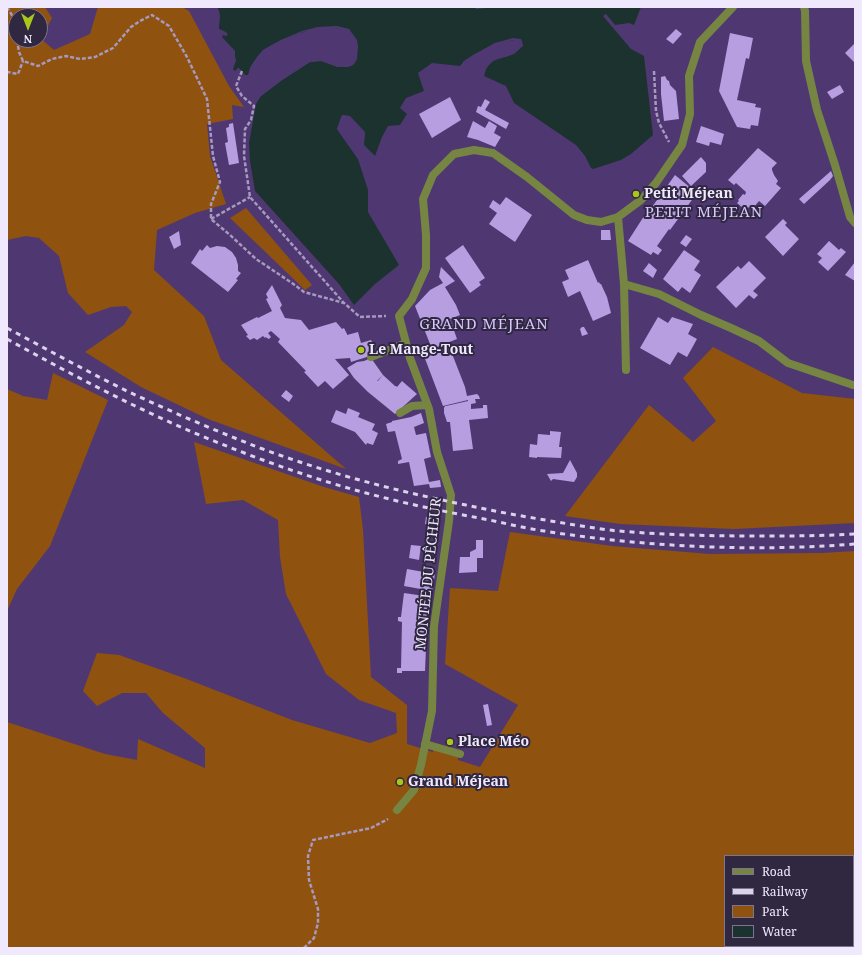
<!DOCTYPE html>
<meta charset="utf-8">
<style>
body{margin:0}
#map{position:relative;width:862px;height:955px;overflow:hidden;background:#4f3872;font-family:"Noto Serif",serif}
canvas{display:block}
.frame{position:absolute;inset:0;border:8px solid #f0e9fe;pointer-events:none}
.legend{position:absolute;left:724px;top:855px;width:130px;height:92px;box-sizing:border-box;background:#302741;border:1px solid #7d758d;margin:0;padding:5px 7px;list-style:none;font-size:12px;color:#f0e9fe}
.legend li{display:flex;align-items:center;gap:8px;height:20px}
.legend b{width:20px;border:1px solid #7d758d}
.north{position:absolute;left:8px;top:8px;width:40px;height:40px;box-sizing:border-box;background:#302741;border:1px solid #7d758d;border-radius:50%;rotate:180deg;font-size:11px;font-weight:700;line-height:16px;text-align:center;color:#f0e9fe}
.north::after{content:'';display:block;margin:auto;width:14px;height:18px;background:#a9c71b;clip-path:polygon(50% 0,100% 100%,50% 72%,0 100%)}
</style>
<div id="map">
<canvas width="862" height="955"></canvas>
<div class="frame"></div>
<ul class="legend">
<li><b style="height:5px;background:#768642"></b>Road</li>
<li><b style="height:5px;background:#dbd2ec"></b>Railway</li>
<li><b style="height:11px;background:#90520f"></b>Park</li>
<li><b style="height:11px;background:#1c322e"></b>Water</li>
</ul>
<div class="north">N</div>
</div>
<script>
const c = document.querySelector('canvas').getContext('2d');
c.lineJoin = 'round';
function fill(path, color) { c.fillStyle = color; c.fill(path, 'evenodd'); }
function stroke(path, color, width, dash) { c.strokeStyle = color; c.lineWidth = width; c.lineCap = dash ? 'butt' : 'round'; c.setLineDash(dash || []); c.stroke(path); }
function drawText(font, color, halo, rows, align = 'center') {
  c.font = font + ' "Noto Serif",serif'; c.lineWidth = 4; c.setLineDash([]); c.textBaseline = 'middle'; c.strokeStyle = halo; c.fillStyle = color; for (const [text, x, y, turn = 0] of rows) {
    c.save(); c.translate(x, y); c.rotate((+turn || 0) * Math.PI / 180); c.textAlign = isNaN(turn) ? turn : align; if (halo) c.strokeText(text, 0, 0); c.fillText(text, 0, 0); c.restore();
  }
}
const green = new Path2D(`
 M7 7H45L52 18 41 39 54 50 90 34 98 7H182L189 11 229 86 244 107 232 105 233 119 207 124 210 156 226 204 195 213 157 230 154 270 204 316 221 360 346 469 208 419 141 387 85 352 124 325 132 312 126 306 111 307 88 315 68 293 59 256 39 238 26 236 7 240ZM16 16H40V40H16Z
 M246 208 312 285 305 290 230 218Z
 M713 347 802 393 855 399V523L734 529 620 524 565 516 649 405 693 442 716 421 683 378Z
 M53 373 108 400 50 546 17 589 7 611V389L23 396 47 400Z
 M194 442 324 487 359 497 363 530 371 677 407 705V744L433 752V750L458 757V760L480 767 518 705 445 664 450 588 498 591 510 532 612 546 710 554 822 553 855 551V948H7V722L105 754 137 760 138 739 205 768V748L163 713 146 693H122L97 706 83 691 97 653 119 655 184 678 292 720 370 743 397 733 396 713 359 700 326 674 286 594 280 557 278 520 243 500 206 504ZM725 856H853V946H725Z`);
const water = new Path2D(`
 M217 7H475L476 9 496 7H641L634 25 629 23 615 25 606 14 603 16 631 49 644 56 653 135 631 154 621 160 593 169 591 168 585 156 576 145 514 103 506 86 484 76C489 56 499 61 513 54 517 52 520 48 523 46L521 39 495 43 464 61 460 66 432 63 418 73 424 91 406 98 400 108 407 114 400 125 388 126 382 137 375 156 364 145 365 132 350 116 342 115 337 129 358 159 368 190V212L399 265 375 284 354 305 339 284 255 191 250 161 249 143 256 104 261 96 282 80 310 62 321 61 338 67H347L354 64 358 46 349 29 318 27 281 40 263 50 251 66 248 76 245 75 239 68H238L235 71 233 69 236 61 235 56V51L222 37 223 35 226 36 228 34 224 31 219 29C219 21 222 14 217 7Z`);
const pier = new Path2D(`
 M337 26 349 29 357 40 358 46 357 59 354 64 351 66 347 67H338L321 61 310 62 282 80 261 96 260 95 281 79 309 60 322 59 338 65H347L352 63 355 58V41L348 31 337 28 318 29 303 32 282 42 265 52 259 58 253 67 249 77 248 78 246 77 245 75H248L251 66 257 57 263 50 281 40 302 31 318 27Z
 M513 38 521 39 523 45 514 54 495 59 486 68 484 76H482L485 66 494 58 513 52 521 45 519 41 513 40 496 45 465 62 462 68H460L464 61 473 55 495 43Z
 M342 115 349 116 365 133 363 147 362 145 363 133 349 118 344 117 339 128 359 157 358 159 337 129Z`);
const building = new Path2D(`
 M676 29 682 34 673 44 666 39Z
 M730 33 753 38 749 59 746 58 737 100 756 104 755 107 761 108 758 126 751 125 750 129 737 127 719 91Z
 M854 44H855V63L845 53Z
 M665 76 667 80 669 81 670 85 676 91 679 119 664 121 661 94V77Z
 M840 85 844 92 832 99 827 92Z
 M450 97 461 120 432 138 419 114Z
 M485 99 490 102 485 110 509 123 506 129 476 112 478 106 481 107Z
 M473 121 485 128 489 121 497 126 494 133 501 137 495 147 478 140 467 137Z
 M233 123 239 163 229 165 225 143 228 142 226 128 229 127V124Z
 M701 126 724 134 721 145 710 142 709 146 696 142Z
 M758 148 777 163 772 168V170L774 175 778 181 776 184 781 188 765 206 759 201 754 207 743 208 737 203 739 201 738 200 743 194 745 195 746 192 736 183 734 185 728 180Z
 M701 157 706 163V172L691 186 682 176Z
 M831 171 833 176 830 180 804 204 799 199Z
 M675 175 697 193 670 230 669 229 657 246 662 250 658 255 653 252 651 255 628 241 646 213 647 214Z
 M506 197 532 215 515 242 489 224 497 213 489 207 493 200 500 205Z
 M783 219 787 223 785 225 799 239 783 256 765 237Z
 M601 230H610L611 240H601Z
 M179 231 181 245 174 249 169 237Z
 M686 235 692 239 686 247 680 243Z
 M829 241 839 250 841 248 846 252 828 271 818 262 822 258 817 254Z
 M207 245 210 248 217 246 225 247 232 252 236 258 238 265V271L241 273 236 279 238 280 228 292 191 263 200 249 202 251Z
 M463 245 485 278 479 282 481 285 470 293 445 258Z
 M684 250 700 261 694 270 701 275 690 293 682 287 678 292 663 279Z
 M588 260 598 283 599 282 600 284H601L607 297 611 313 593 321 580 291 568 297 562 282 569 279 565 270Z
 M749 261 766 278 753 291 758 295 754 299 749 295 736 308 716 287 738 266 741 269Z
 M855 262V281L845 275Z
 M649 263 657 270 653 278 643 271Z
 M441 267 455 281 445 287 456 305 460 315 450 319 457 339 432 349 415 306 430 290 443 283 439 277Z
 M272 285 282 305 280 308 285 318 301 320 309 330 336 322 342 329 344 328 347 334V335L358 332 361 343 371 340 377 353 370 356 351 362 350 358 335 359 349 375 333 389 325 381 318 387 304 372 306 371 278 342 280 339 271 331 268 333 271 337 269 339 265 337V338L263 336 257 340 254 338 250 340 246 336 248 335 241 325 257 317 258 318 272 311 266 299 268 298 266 294Z
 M658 317 668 323 672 317 693 324 688 334 697 339 687 357 678 352 670 365 640 348Z
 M582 327H584L588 334 582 336 580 329Z
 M449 346 465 387 467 396 477 394 479 396 480 399H475L476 403 471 404V409L483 408V405H487L488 418 469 420 473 449 453 451 450 422H447L444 413V408L445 406H446L468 401V400L443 406 424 356Z
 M371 358 383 375 377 381H378L383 375 395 386H396L397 387 402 381 417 394 395 414 368 392 354 378 347 368 357 362 364 361Z
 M286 390 293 396 289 402 281 396Z
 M348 408 360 413 358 417 375 424 372 430 378 433 373 445 367 443 366 445 355 432 331 422 336 410 346 414Z
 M421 413 424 423 414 427 416 435 426 433 431 457 424 459 429 482 440 480 441 487 430 488 429 484 414 486 409 462 398 464V461L402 459 395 431 388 432 386 424 392 422V421L411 417Z
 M550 431 561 432 559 447H562L561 458 537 457V458L529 457 530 444 537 445 538 434 550 435Z
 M570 460 577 473V477L574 482 553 479 551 481 547 474 563 473Z
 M426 517 439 518 438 526 425 524Z
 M476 540H483V558H477V572L459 573 460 557H470V552L476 549Z
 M411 545 421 546 419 560 409 558Z
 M407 569 435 574 432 591 404 586Z
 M404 593 431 597 427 625 425 671H402V673H397V668H401L402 622 398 621V617H401Z
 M488 704 492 725 487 726 483 705Z`);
const path = new Path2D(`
 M7 7 13 17 16 35
 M17 40 19 52 23 61 38 66 52 59 66 56 80 59 95 57 113 48 131 27 140 21 152 15 169 26 187 57 207 99 213 156 220 182 211 204V219L230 235 256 259 292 283 304 292 344 303
 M242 71 236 86 242 96 254 106 251 120 245 129 244 156 250 197 344 303 360 317 386 316
 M654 71 656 111 659 123 669 142
 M7 73 8 72 18 74 23 61
 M211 219 250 197
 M304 948 314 938 318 923V909L309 880 308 856 313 840 371 828 388 819`);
const lane = new Path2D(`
 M425 744 460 754`);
const street = new Path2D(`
 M804 7 805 11 806 61 817 110 835 165 850 217 855 223
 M618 217 624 284 626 370
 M624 284 659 294 701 315 731 328 759 341 788 363 853 385
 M371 357 406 343
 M400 413 412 406 427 405
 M397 810 414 790 421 765 432 711 434 626 449 521 451 495 437 452 429 409 410 358 399 316 412 299 426 268V235L423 199 433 175 454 154 474 150 493 153 527 177 574 215 587 220 601 222 618 217 641 200 656 183 682 145 690 114 689 76 700 42 733 7`);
const rail = new Path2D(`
 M7 328C48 350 88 372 129 392 172 412 216 431 260 448 327 473 396 491 466 505 502 513 539 519 575 525 590 527 605 530 619 531 665 535 711 536 757 536 790 536 822 536 855 534
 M7 339C76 377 146 414 219 443 266 462 317 480 366 493 403 503 441 511 479 518 501 522 523 528 544 531 647 547 752 552 855 544`);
const markers = [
 [636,194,4,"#a9c71b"],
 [361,350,4,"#a9c71b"],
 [450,742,4,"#a9c71b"],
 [400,782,4,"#a9c71b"]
];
const poiNames = [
 ["Petit Méjean",644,194],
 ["Le Mange-Tout",369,350],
 ["Place Méo",458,742],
 ["Grand Méjean",408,782]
];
const streetNames = [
 ["MONTÉE DU PÊCHEUR",429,574,-84]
];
const neighbourhoodNames = [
 ["PETIT MÉJEAN",704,213],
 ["GRAND MÉJEAN",484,325]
];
fill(green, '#90520f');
fill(water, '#1c322e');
fill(pier, '#4f3872');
fill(building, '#b69ee1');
stroke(path, '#a799bf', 2.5, [4, 2]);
stroke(lane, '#768642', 8);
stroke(street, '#768642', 8);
stroke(rail, '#dbd2ec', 3, [5, 5]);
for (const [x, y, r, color] of markers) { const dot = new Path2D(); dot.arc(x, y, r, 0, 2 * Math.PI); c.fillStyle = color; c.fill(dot); stroke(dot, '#302741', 1.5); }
drawText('bold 14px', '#f0e9fe', '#302741', poiNames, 'left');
drawText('14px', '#f0e9fe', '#302741', streetNames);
c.letterSpacing = '1px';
drawText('15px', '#d9c7fe', '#302741', neighbourhoodNames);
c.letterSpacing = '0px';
</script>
